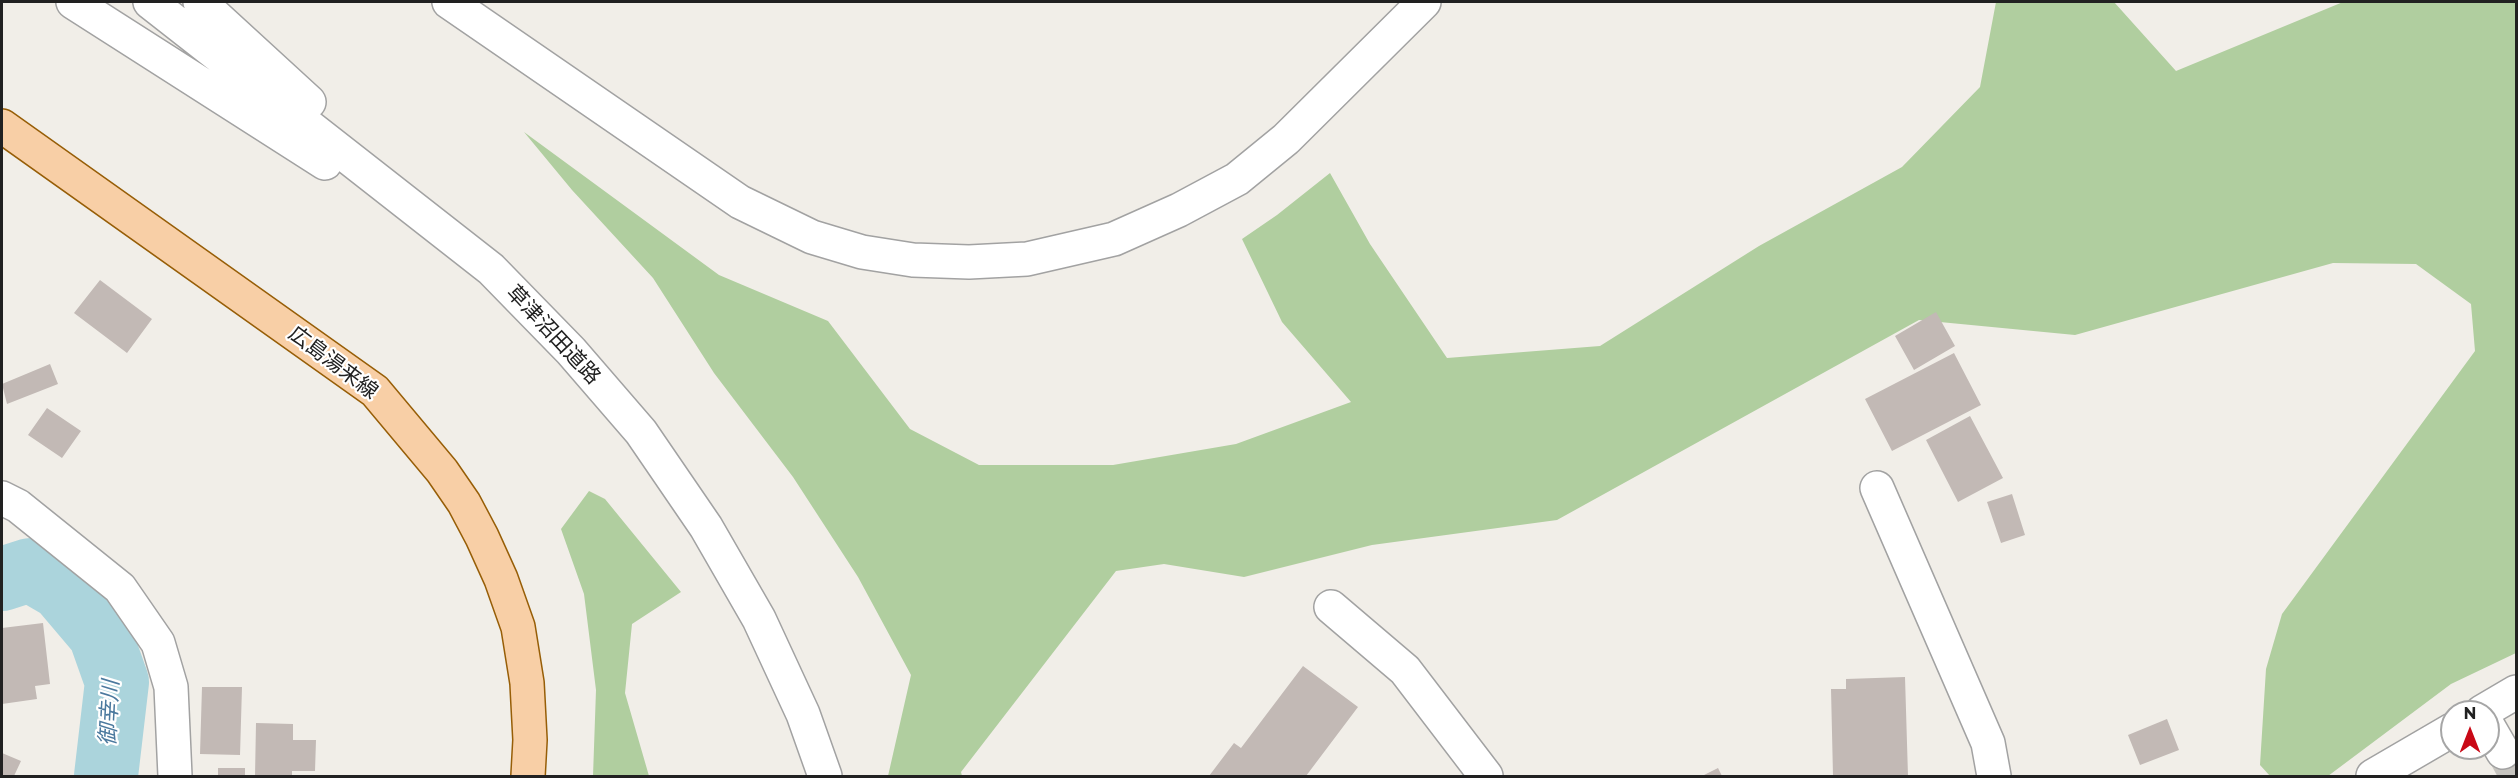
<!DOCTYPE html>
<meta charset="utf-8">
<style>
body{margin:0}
#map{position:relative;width:2518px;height:778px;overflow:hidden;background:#f1eee8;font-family:Montserrat,sans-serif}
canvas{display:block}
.frame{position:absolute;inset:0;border:3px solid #212121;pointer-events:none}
.north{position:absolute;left:2440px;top:700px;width:60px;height:60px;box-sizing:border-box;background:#fff;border:2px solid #a6a6a6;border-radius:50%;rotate:0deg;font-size:16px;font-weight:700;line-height:24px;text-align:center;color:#212121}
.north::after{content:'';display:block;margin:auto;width:21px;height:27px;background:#c90916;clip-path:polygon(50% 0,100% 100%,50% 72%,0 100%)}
</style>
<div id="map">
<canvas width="2518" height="778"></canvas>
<div class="frame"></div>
<div class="north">N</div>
</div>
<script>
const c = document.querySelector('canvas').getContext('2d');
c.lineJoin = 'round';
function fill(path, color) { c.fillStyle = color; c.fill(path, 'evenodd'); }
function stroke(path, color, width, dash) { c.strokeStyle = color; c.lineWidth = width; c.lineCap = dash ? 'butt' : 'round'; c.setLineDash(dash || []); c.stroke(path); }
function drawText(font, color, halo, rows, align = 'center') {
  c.font = font + ' Montserrat,"Noto Sans JP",sans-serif'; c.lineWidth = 4.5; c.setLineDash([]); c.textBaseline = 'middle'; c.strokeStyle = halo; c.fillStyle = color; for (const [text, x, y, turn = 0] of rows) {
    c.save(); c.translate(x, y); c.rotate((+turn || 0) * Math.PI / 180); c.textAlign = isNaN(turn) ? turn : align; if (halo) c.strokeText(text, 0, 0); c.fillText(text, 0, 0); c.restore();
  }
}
const forest = new Path2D(`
 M1996 2H2114L2176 71 2343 2H2516V653L2451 684 2328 776H2270L2260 765 2266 669 2282 614 2475 351 2471 304 2416 264 2333 263 2075 335 1919 320 1557 520 1372 545 1244 577 1164 564 1116 571 961 772 962 776H888L911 675 858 577 793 477 714 373 653 278 572 190 524 132 719 275 828 321 910 429 979 465H1113L1236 444 1351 402 1282 322 1242 239 1277 215 1330 173 1370 244 1447 358 1600 346 1759 246 1902 167 1980 87Z
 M589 491 605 499 681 592 632 624 625 693 649 776H593L596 690 584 594 561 529Z`);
const river = new Path2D(`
 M2 579 30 570 61 588 100 634 117 682 106 776`);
const building = new Path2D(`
 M100 280 152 319 127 353 74 313Z
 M1936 312 1955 346 1914 370 1895 336Z
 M1954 353 1981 405 1892 451 1865 399Z
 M50 364 58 384 7 404 2 384Z
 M47 408 81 431 62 458 28 435Z
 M1970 416 2003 478 1958 502 1926 440Z
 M2012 494 2025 535 2001 543 1987 502Z
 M43 623 50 684 35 686 37 699 2 704V628Z
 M1303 666 1358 707 1306 776H1209L1234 743 1241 748Z
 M1905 677 1908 776H1833L1831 689H1846V679Z
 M202 687H242L240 755 200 754Z
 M2167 719 2179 750 2140 765 2128 735Z
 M256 723 293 724V740H316L315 771H292V776H255Z
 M2 753 21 761 14 776H2Z
 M218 768H245V776H218Z
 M1718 768 1722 776H1705L1704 775Z`);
const minorTunnel = new Path2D(`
 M2503 752 2516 776`);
const minor = new Path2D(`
 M73 2 325 163
 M150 2 491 269 571 351 641 432 706 527 759 619 803 714 825 776
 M200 2 309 102
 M449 2 740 202 812 237 862 252 913 260 969 262 1027 259 1114 239 1179 210 1237 179 1286 139 1424 2
 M1877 488 1988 743 1994 776
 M2 498 18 506 120 588 158 643 171 687 175 776
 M1331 607 1405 670 1486 776
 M2482 712 2516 692
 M2488 726 2503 752
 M2373 776 2452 730`);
const major = new Path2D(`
 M2 126 375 391 442 471 464 503 482 537 501 579 518 627 527 683 530 740 528 776`);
const streetNames = [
 ["草津沼田道路",553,335,47],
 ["広島湯来線",333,363,37]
];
const waterNames = [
 ["御幸川",110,713,-87]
];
fill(forest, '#b0ce9f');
stroke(river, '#abd4dc', 64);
fill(building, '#c2b9b5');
stroke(minorTunnel, '#c7c5c0', 33, [33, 16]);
stroke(minor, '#a2a2a2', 36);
stroke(major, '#975e07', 36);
stroke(minor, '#fff', 33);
stroke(major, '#f8cfa6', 33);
drawText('21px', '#212121', '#fff', streetNames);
drawText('italic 22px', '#4b799e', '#fff', waterNames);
</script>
